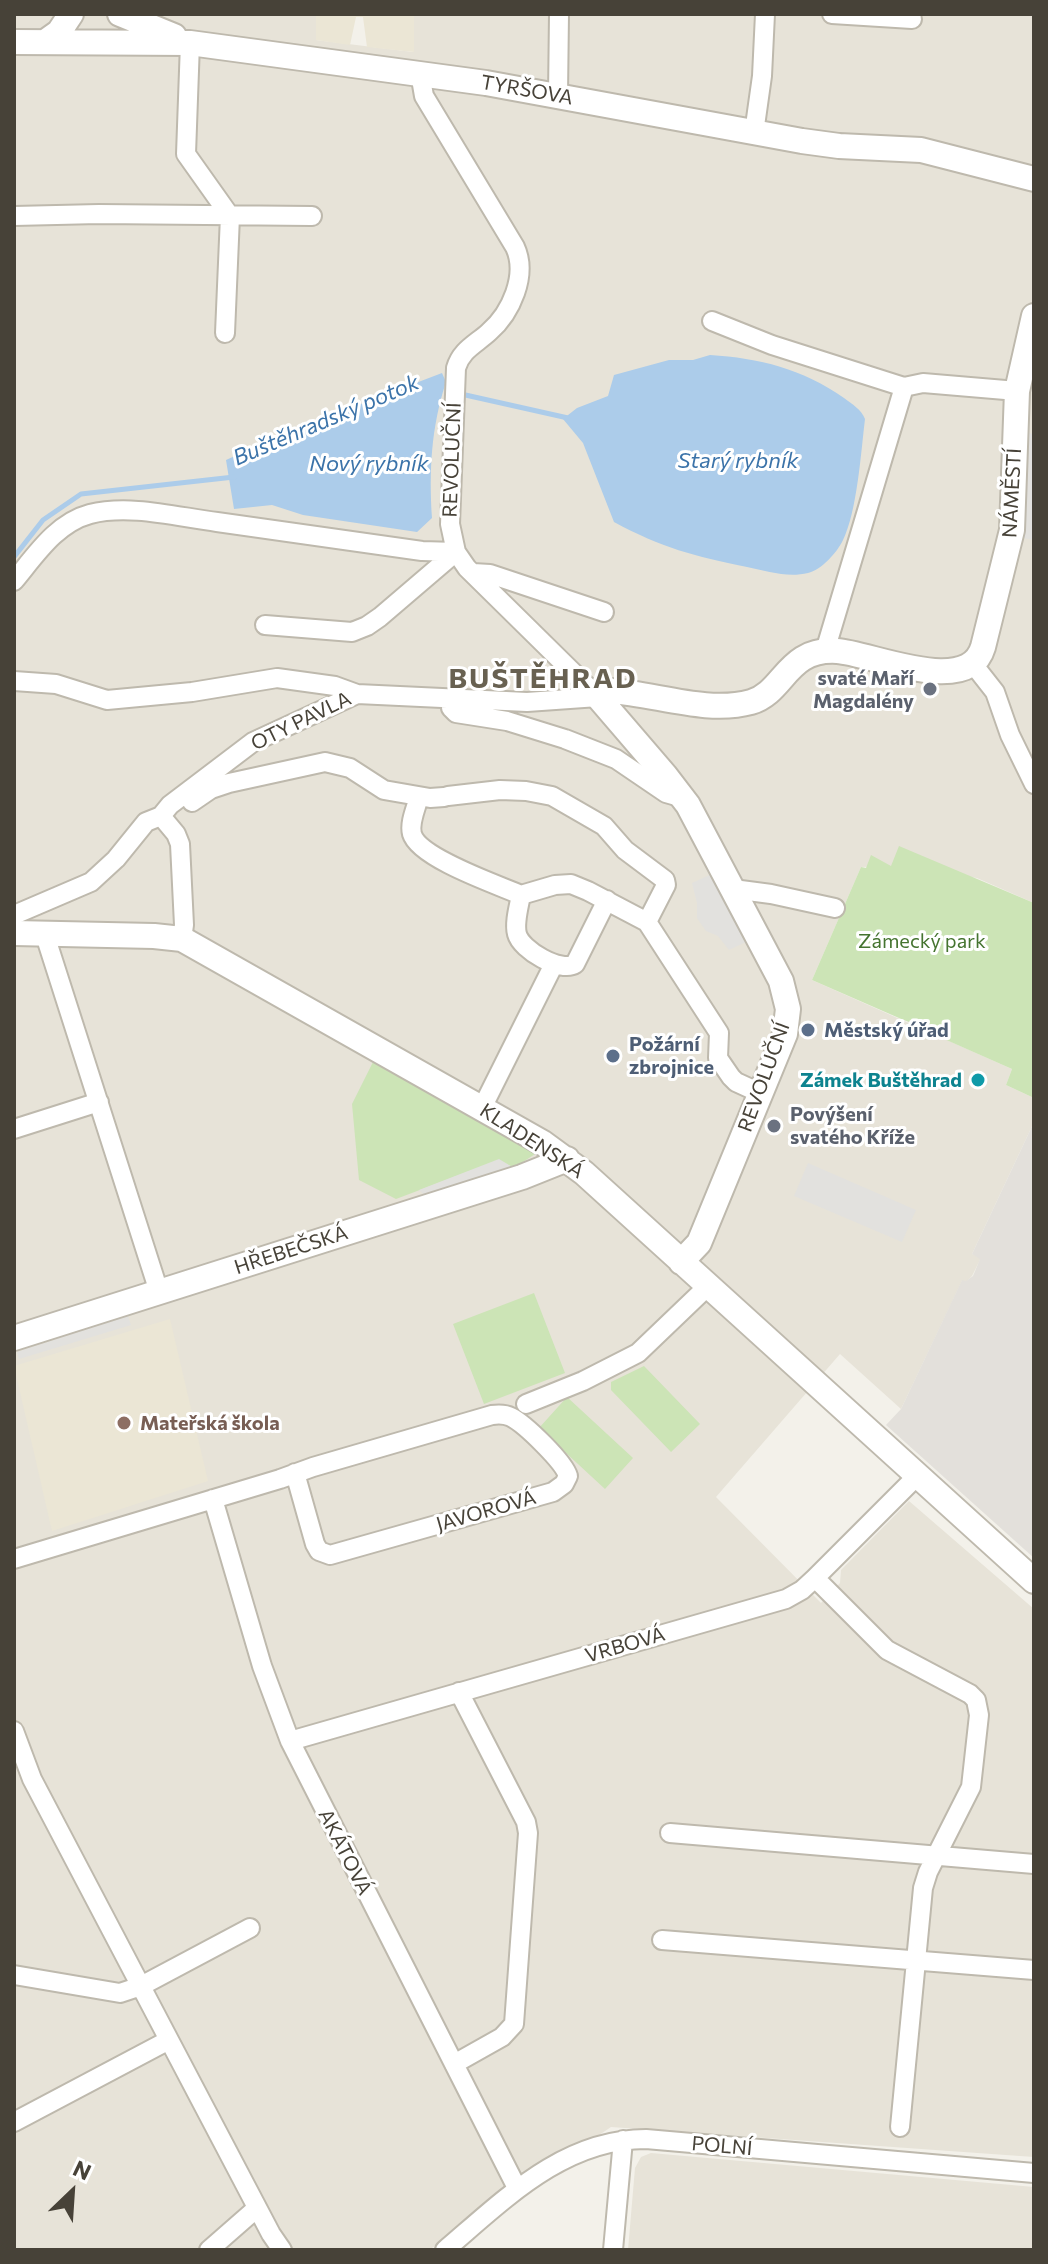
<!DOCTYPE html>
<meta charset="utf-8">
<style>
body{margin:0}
#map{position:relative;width:1048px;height:2264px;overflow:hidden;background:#f3f1ea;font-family:Commissioner,sans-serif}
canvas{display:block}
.frame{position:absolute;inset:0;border:16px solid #474238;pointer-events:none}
.north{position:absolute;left:32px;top:2152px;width:80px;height:80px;-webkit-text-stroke:6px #fff;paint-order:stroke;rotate:25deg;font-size:22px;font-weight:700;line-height:32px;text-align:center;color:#474238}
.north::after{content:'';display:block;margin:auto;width:28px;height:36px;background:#474238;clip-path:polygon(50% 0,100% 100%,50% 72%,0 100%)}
</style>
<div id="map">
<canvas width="1048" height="2264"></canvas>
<div class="frame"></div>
<div class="north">N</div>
</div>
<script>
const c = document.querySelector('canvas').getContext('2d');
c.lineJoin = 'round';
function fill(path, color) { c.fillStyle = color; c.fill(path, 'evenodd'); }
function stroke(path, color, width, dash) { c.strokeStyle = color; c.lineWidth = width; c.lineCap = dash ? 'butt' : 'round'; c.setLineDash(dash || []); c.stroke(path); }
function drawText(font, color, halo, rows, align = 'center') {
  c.font = font + ' Commissioner,sans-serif'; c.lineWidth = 6; c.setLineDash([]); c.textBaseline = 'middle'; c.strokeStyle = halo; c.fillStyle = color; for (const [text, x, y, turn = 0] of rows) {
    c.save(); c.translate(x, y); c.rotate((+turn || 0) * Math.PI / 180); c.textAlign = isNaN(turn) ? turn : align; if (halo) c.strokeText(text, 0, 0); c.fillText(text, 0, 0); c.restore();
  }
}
const residential = new Path2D(`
 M14 14H316V40L413 52 414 14H1034V903L977 878 891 866 861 867 812 980 1012 1069 1006 1085 1034 1098V1122L972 1254 981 1258 972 1276 966 1282 962 1281 901 1409 840 1354 716 1497 821 1603 840 1583 841 1570 909 1501 1034 1609V2157L611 2127 429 2250H14Z
 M651 2153 1034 2187V2250H628L635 2168 641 2157Z`);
const industrial = new Path2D(`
 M1034 1122V1558L886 1425 901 1409 962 1280 966 1281 973 1276 980 1259 972 1254Z`);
const education = new Path2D(`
 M316 14H414V52L367 47 363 17H356L350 45 316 40Z
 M170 1319 208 1481 52 1531 14 1366Z`);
const green = new Path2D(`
 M899 846 1034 903V1098L1006 1085 1012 1069 926 1031 910 1020 909 1022 899 1018 812 980 861 867 866 868 871 855 891 866Z
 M373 1062 538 1152 514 1168 499 1160 396 1199 359 1180 352 1104Z
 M534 1293 565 1373 484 1404 453 1324Z
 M644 1366 700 1424 671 1452 611 1390V1382Z
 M567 1397 633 1458 605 1489 539 1428Z`);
const parking = new Path2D(`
 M1028 433 1034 434V540L1018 537 1026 493Z
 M714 873 748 941 729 950 718 936 706 931 697 918V903L692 883Z
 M499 1159 514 1168 429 1199 419 1190Z
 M808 1163 916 1210 902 1242 794 1196Z
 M128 1316 131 1325 19 1359 17 1352Z`);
const water = new Path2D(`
 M710 355C759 358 803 369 844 398 853 405 861 409 865 419 861 452 857 512 843 540 837 553 821 570 808 573 787 578 767 571 747 567 694 556 662 548 614 522L583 443 563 419 577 408 608 396 614 375 669 360H693Z
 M442 373 446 382C431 428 429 471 432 518L417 532 303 515 272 505 234 509 226 460 290 431Z`);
const stream = new Path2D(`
 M461 394 568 418
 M14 557 43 520 81 494 234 477`);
const minor = new Path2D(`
 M832 14 912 19
 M190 43 186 154 230 216 225 333
 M420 73 424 96 515 247C528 275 511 313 489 332 476 344 461 350 456 368L450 524 456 552 467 568 598 697
 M558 95 559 14
 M754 133 762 76 765 14
 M14 216 99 214 312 216
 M712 321 772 345 904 387
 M904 387 923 383 1017 391
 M473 573 490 574 604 612
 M14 581C35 556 56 523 90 514 130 504 177 517 217 522 285 532 354 541 422 551L456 552
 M265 625 352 632 367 626 380 617 456 552
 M825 651 904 387
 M973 664 995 692 1010 735 1034 784
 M14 681 56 684 107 700 192 692 277 678 335 686 357 694
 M451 698V708L456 713 507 721 565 739 616 759 666 793 680 797
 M448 796 500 790 526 791 552 796 604 826 625 850 665 880 666 885 647 922
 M419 797C416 808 409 823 412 834 419 858 498 885 521 895 519 906 514 923 517 934 521 950 561 973 575 964L607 900
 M192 802 211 789 229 783 325 762 350 768 384 790 430 798 444 797
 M161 816 176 834 180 844 184 925 182 939
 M733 889 771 894 835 908
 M521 895 555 885 571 884 588 891 647 922 719 1033 718 1058 731 1077 736 1082 760 1093
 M14 915 91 882 116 859 146 822 161 816 170 805 253 742 357 694 527 702 598 697
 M44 932 159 1292
 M482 1108 554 964
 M14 1129 99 1102
 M526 1404 583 1381 638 1353 708 1286
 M213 1499 262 1666 290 1741 517 2188
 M14 1559 280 1479 313 1467 492 1415C499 1414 505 1414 511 1417 525 1424 564 1462 568 1476L564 1484 553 1492 330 1555 319 1551 315 1544 295 1473
 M815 1578 887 1650 970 1694 976 1700 979 1715 971 1787 928 1872 923 1888 900 2127
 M14 1731 32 1779 271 2234 282 2250
 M290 1741 786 1599 802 1590 815 1578 918 1475
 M670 1833 1034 1864
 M662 1940 1034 1970
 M14 1975 120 1993 141 1986 250 1928
 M454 2064 502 2037 514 2024 528 1833 526 1822 459 1692
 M14 2122 169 2040
 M209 2250 257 2208
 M445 2250C504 2200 563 2139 646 2139L1034 2173
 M613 2250 623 2140`);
const tertiary = new Path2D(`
 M120 14 174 36
 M14 42 190 43 486 83 802 141 839 146 921 150 1034 179
 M45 42 59 32 71 14
 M14 933 154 936 182 939 543 1143 584 1173 1034 1581
 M681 1262 699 1243 785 1034 788 1009 781 981 688 805 665 775 598 697 611 691C656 694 707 714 751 702 785 692 786 648 837 651 871 653 968 698 983 647L1012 530 1017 391 1034 316
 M14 1338 522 1177 567 1159`);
const markers = [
 [930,689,8,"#6b7280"],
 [808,1030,8,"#5c6f8a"],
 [613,1056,8,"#5c6f8a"],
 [978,1080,8,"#0f9aa8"],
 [774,1126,8,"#6b7280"],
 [124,1423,8,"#8d6e63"]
];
const streetNames = [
 ["TYRŠOVA",527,90,10],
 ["REVOLUČNÍ",452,460,-88],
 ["NÁMĚSTÍ",1012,493,-87],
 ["OTY PAVLA",301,721,-26],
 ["REVOLUČNÍ",764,1077,-70],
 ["KLADENSKÁ",532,1141,33],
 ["HŘEBEČSKÁ",291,1250,-18],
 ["JAVOROVÁ",486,1511,-16],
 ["VRBOVÁ",625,1645,-16],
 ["AKÁTOVÁ",345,1852,63],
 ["POLNÍ",722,2146,5]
];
const worshipNames = [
 ["svaté Maří",914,678],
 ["Magdalény",914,701],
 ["Povýšení",790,1114,"left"],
 ["svatého Kříže",790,1137,"left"]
];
const parkNames = [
 ["Zámecký park",922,941]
];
const serviceNames = [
 ["Městský úřad",824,1030],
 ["Požární",629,1044],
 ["zbrojnice",629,1067]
];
const cultureNames = [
 ["Zámek Buštěhrad",962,1080]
];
const educationNames = [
 ["Mateřská škola",140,1423]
];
const waterNames = [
 ["Buštěhradský potok",326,420,-23],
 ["Starý rybník",738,461],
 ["Nový rybník",369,464]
];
const districtNames = [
 ["BUŠTĚHRAD",543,679]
];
fill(residential, '#e7e3d8');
fill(industrial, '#e3e0db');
fill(education, '#ebe6d5');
fill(green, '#cce4b6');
fill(parking, '#e2e1de');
fill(water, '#acccea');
stroke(stream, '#acccea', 5);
stroke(minor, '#beb9ad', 22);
stroke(tertiary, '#beb9ad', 28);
stroke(minor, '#fff', 18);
stroke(tertiary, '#fff', 24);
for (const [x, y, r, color] of markers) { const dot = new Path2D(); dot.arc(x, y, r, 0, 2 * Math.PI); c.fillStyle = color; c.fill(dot); stroke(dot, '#fff', 3); }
drawText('20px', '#474238', '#fff', streetNames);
drawText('bold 20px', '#5b616d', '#fff', worshipNames, 'right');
drawText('20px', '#457430', '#fff', parkNames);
drawText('bold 20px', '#4e5e75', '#fff', serviceNames, 'left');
drawText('bold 20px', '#0d838f', '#fff', cultureNames, 'right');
drawText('bold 20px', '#785e54', '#fff', educationNames, 'left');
drawText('italic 22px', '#3b73a9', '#fff', waterNames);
c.letterSpacing = '2px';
drawText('bold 28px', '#686151', '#fff', districtNames);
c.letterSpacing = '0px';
</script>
